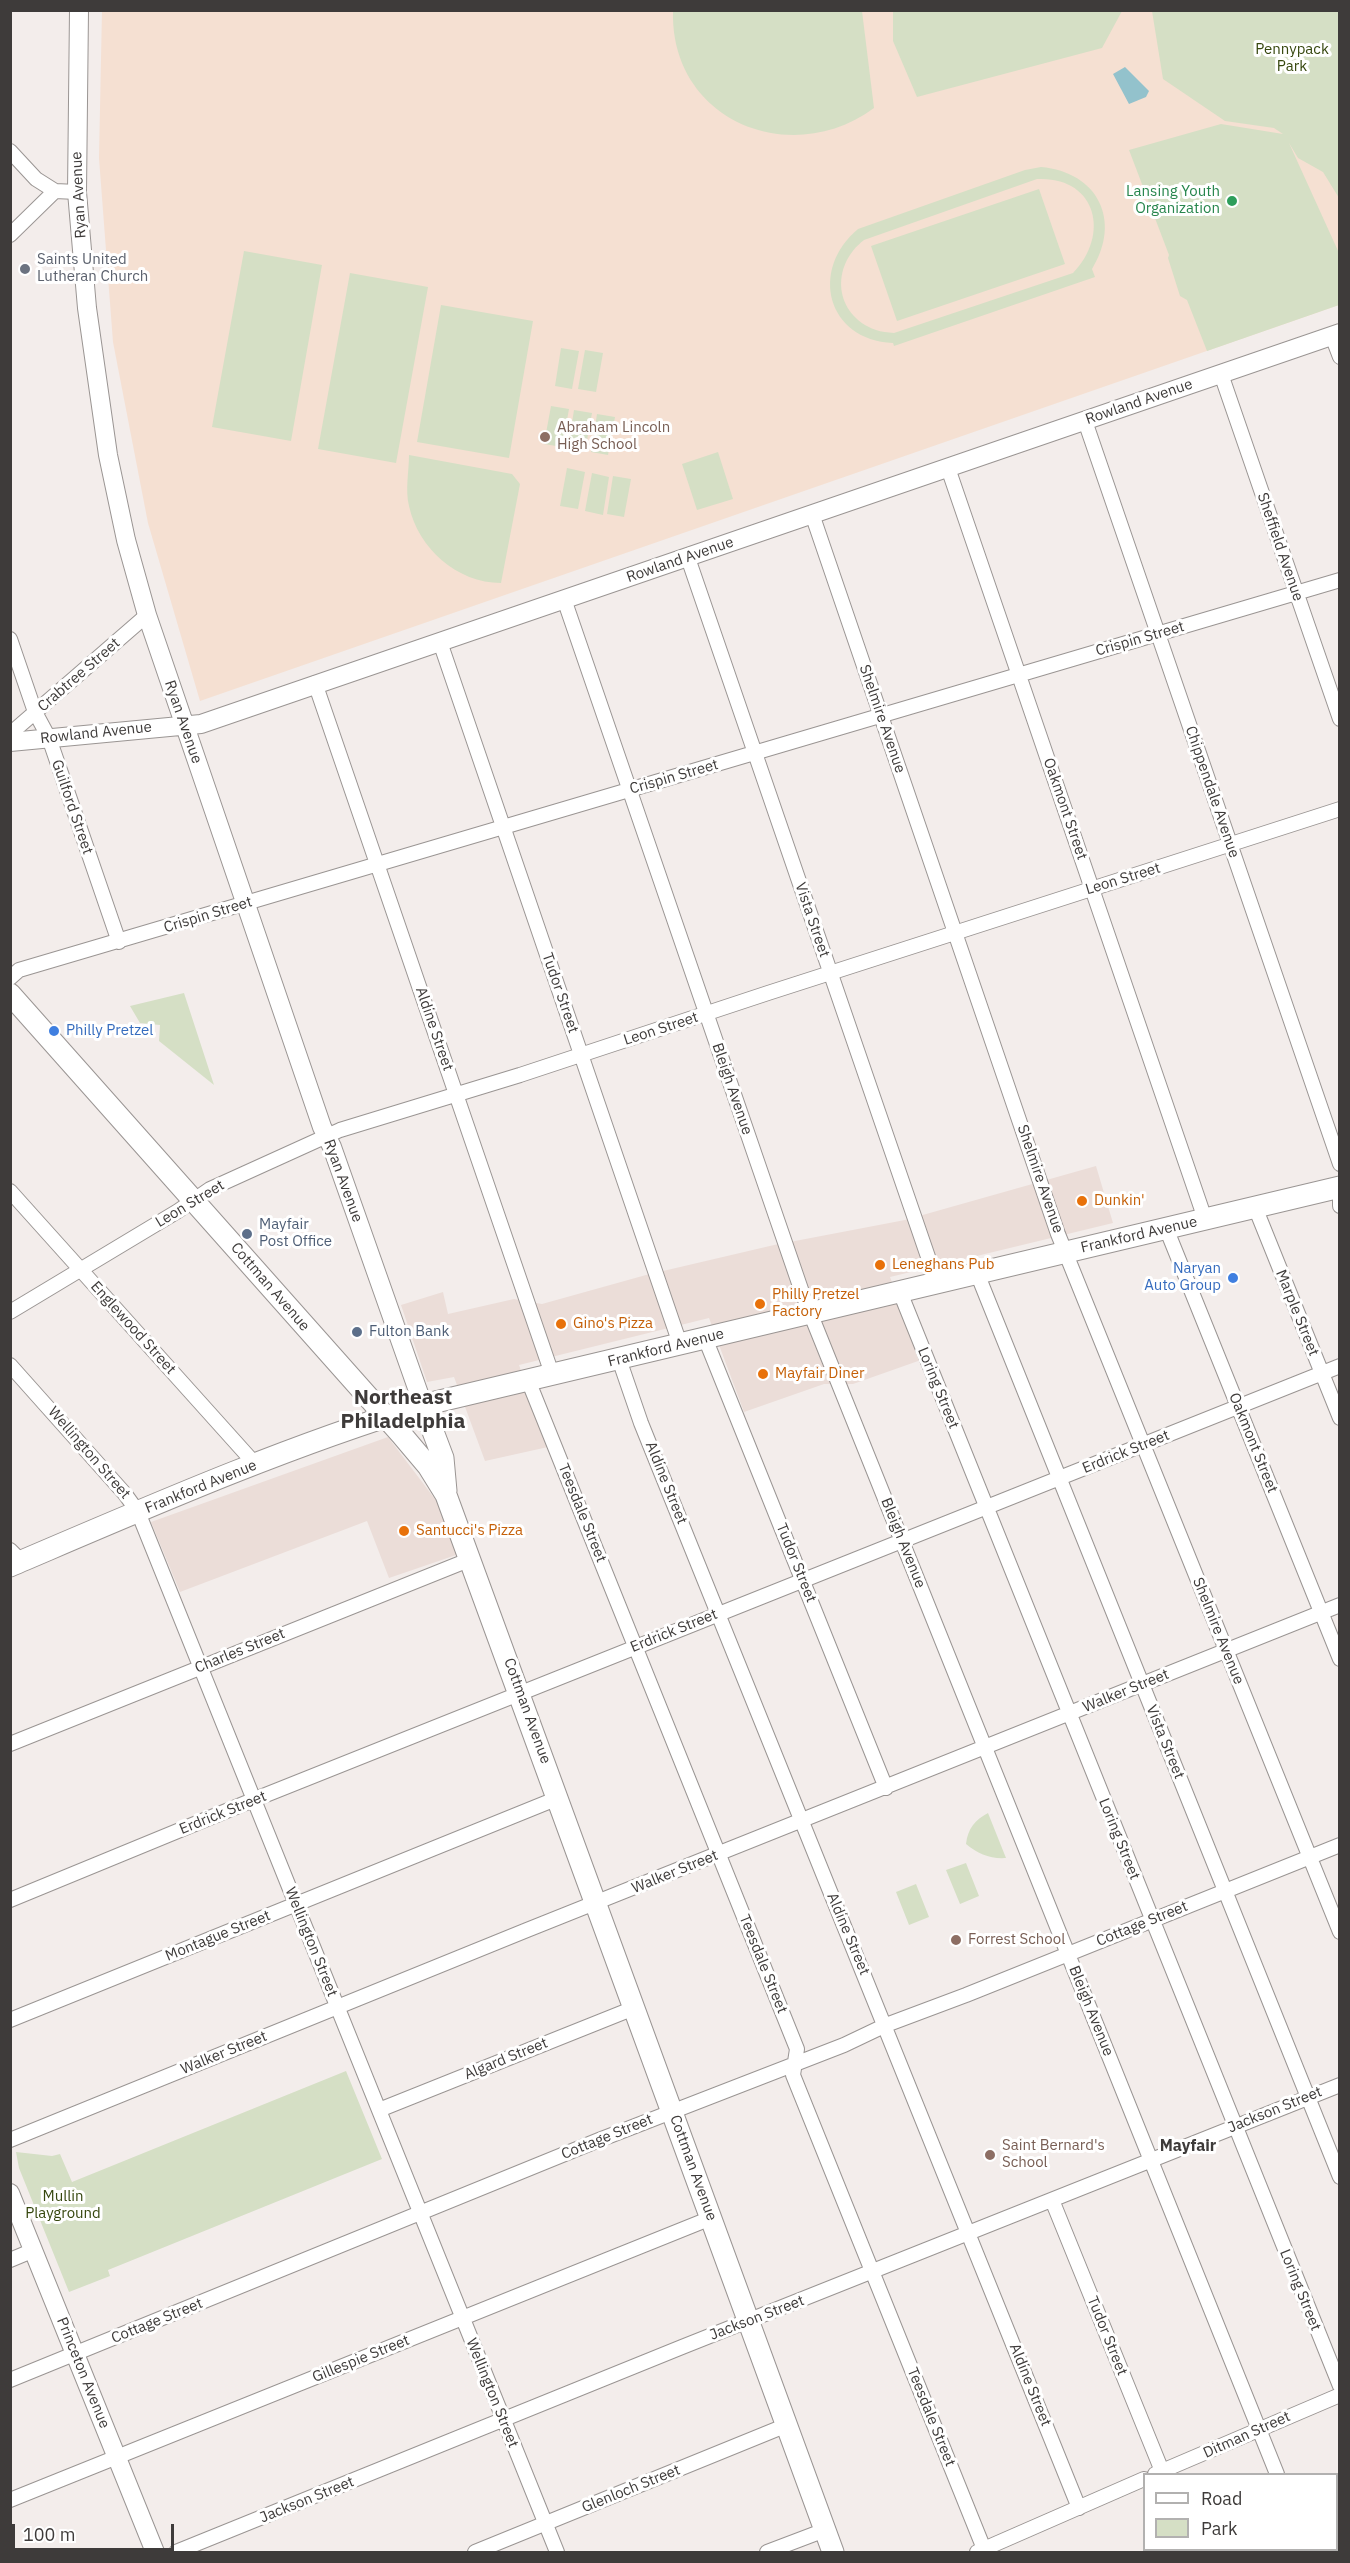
<!DOCTYPE html>
<style>
body{margin:0}
#map{position:relative;width:1350px;height:2563px;overflow:hidden;background:#f3edeb;font-family:"IBM Plex Sans",sans-serif}
canvas{display:block}
.frame{position:absolute;inset:0;border:12px solid #3e3b3a;pointer-events:none}
.legend{position:absolute;left:1143px;top:2473px;width:195px;height:78px;box-sizing:border-box;background:#fff;border:2px solid #b2b1b0;margin:0;padding:8px 10px;list-style:none;font-size:18px;color:#3e3b3a}
.legend li{display:flex;align-items:center;gap:12px;height:30px}
.legend b{width:30px;border:2px solid #b2b1b0}
.scale{position:absolute;left:12px;top:2524px;width:162px;height:27px;box-sizing:border-box;border:3px solid #3e3b3a;border-top:0;padding-left:8px;font-size:18px;line-height:21px;white-space:nowrap;color:#3e3b3a;-webkit-text-stroke:4px #fff;paint-order:stroke}
</style>
<div id="map">
<canvas width="1350" height="2563"></canvas>
<div class="frame"></div>
<ul class="legend">
<li><b style="height:8px;background:#fff"></b>Road</li>
<li><b style="height:16px;background:#d5dfc5"></b>Park</li>
</ul>
<div class="scale">100 m</div>
</div>
<script>
const c = document.querySelector('canvas').getContext('2d');
c.lineJoin = 'round';
function fill(path, color) { c.fillStyle = color; c.fill(path, 'evenodd'); }
function stroke(path, color, width, dash) { c.strokeStyle = color; c.lineWidth = width; c.lineCap = dash ? 'butt' : 'round'; c.setLineDash(dash || []); c.stroke(path); }
function drawText(font, color, halo, rows, align = 'center') {
  c.font = font + ' "IBM Plex Sans",sans-serif'; c.lineWidth = 6; c.setLineDash([]); c.textBaseline = 'middle'; c.strokeStyle = halo; c.fillStyle = color; for (const [text, x, y, turn = 0] of rows) {
    c.save(); c.translate(x, y); c.rotate((+turn || 0) * Math.PI / 180); c.textAlign = isNaN(turn) ? turn : align; if (halo) c.strokeText(text, 0, 0); c.fillText(text, 0, 0); c.restore();
  }
}
const built = new Path2D(`
 M1096 1166 1113 1223 890 1277 921 1360 853 1384H824L744 1412 709 1318 519 1365 548 1447 485 1461 454 1377 427 1382 401 1305 443 1292 448 1314 514 1299 542 1304 646 1275 774 1245 905 1220Z
 M388 1437 441 1507 459 1554 389 1578 367 1521 180 1592 151 1522Z`);
const education = new Path2D(`
 M102 11H1233L1339 169V305L200 701 148 523 113 342 99 158Z`);
const green = new Path2D(`
 M673 11H862L874 108C790 170 670 120 673 11Z
 M893 11V10L1122 11 1102 48 917 97 893 41Z
 M1152 11H1339V198L1323 172 1298 158 1289 143 1339 253V305L1207 351 1187 300 1180 296 1168 258 1169 255 1129 150 1221 124 1283 134 1274 128 1225 121 1163 79Z
 M1041 167C1098 172 1122 221 1092 269L1095 277 894 346 893 343C827 340 809 270 858 229L1025 170ZM1037 179C1096 176 1111 234 1073 273L894 333C888 332 881 332 876 330 834 315 830 266 864 240Z
 M1039 189 1065 264 897 321 871 246Z
 M244 251 322 265 291 441 212 427Z
 M350 273 428 287 396 463 318 449Z
 M441 305 533 321 509 458 417 442Z
 M561 348 579 351 572 389 555 386Z
 M585 350 603 353 596 392 578 389Z
 M551 406 569 409 562 447 544 444Z
 M574 410 592 413 585 451 568 448Z
 M597 414 615 417 608 455 591 452Z
 M718 452 733 499 697 510 682 464Z
 M409 455 512 474 520 484 501 583C457 583 418 548 409 506 405 489 409 472 409 455Z
 M567 468 585 472 578 509 560 506Z
 M592 473 609 477 603 515 585 511Z
 M613 476 631 479 624 517 607 514Z
 M184 993 214 1085 159 1041 160 1025 140 1023 130 1006Z
 M988 1813 1006 1858C990 1859 978 1854 966 1844 968 1828 975 1820 988 1813Z
 M966 1863 979 1896 960 1904 946 1870Z
 M916 1884 929 1917 909 1925 896 1892Z
 M346 2071 382 2159 108 2270 110 2276 69 2292 19 2168 16 2152 52 2156 60 2154 72 2182Z`);
const water = new Path2D(`
 M1125 67 1149 91 1146 97 1129 104 1113 74Z`);
const street = new Path2D(`
 M10 151 36 179 55 191
 M10 235 55 191 77 192
 M1332 336 1340 357
 M1221 374 1340 719
 M1085 421 1340 1164
 M948 468 1205 1219
 M812 514 1058 1234 1340 1932
 M688 558 937 1283
 M564 599 803 1295 1277 2474
 M10 639 35 712 49 738 119 942
 M440 642 680 1344
 M315 683 552 1374
 M10 734 147 615
 M10 978 19 970 1340 580
 M10 1191 256 1465
 M1340 1197V1206
 M1255 1207 1340 1418
 M1166 1228 1340 1659
 M977 1273 1340 2177
 M900 1292 1340 2386
 M10 1312 178 1211 210 1189 340 1130 520 1075 768 993 1340 809
 M705 1338 886 1788
 M619 1359 641 1423 1079 2508
 M10 1365 125 1494 138 1512 557 2552
 M528 1380 797 2049 793 2075 795 2080 984 2549
 M10 1550 21 1561
 M10 1744 471 1559
 M10 1900 253 1800 1340 1366
 M10 2020 558 1798
 M379 2110 634 2008
 M10 2140 527 1930 1340 1605
 M1052 2200 1162 2471
 M10 2260 34 2250
 M10 2380 599 2140 844 2045 886 2025 966 1995 1340 1845
 M1155 2474 1340 2395
 M10 2500 711 2218
 M1307 2550 1309 2552
 M176 2552 682 2347 1340 2085
 M475 2552 787 2425
 M767 2552 825 2530
 M977 2552 1144 2479`);
const secondary = new Path2D(`
 M79 10 77 192 87 308 108 455 126 540 147 615 322 1127 332 1147 423 1405
 M10 742 201 724 1340 333
 M10 2193 155 2552`);
const primary = new Path2D(`
 M10 994 401 1434 428 1466 446 1495 833 2552
 M423 1405 443 1458 446 1491
 M10 1566C146 1508 282 1448 423 1405L1340 1187`);
const markers = [
 [1232,201,6,"#2e9e5b"],
 [25,269,6,"#6b7280"],
 [545,437,6,"#8d6e63"],
 [54,1031,6,"#3f7fe0"],
 [1082,1201,6,"#e8710a"],
 [247,1234,6,"#5c6f8a"],
 [880,1265,6,"#e8710a"],
 [1233,1278,6,"#3f7fe0"],
 [760,1304,6,"#e8710a"],
 [561,1324,6,"#e8710a"],
 [357,1332,6,"#5c6f8a"],
 [763,1374,6,"#e8710a"],
 [404,1531,6,"#e8710a"],
 [956,1940,6,"#8d6e63"],
 [990,2155,6,"#8d6e63"]
];
const parkNames = [
 ["Pennypack",1292,50],
 ["Park",1292,67],
 ["Mullin",63,2197],
 ["Playground",63,2214]
];
const leisureNames = [
 ["Lansing Youth",1220,192],
 ["Organization",1220,209]
];
const streetNames = [
 ["Ryan Avenue",79,195,-93],
 ["Rowland Avenue",1139,402,-19],
 ["Sheffield Avenue",1280,547,71],
 ["Rowland Avenue",680,560,-19],
 ["Crispin Street",1140,639,-16],
 ["Crabtree Street",79,675,-41],
 ["Shelmire Avenue",882,719,71],
 ["Ryan Avenue",183,722,71],
 ["Rowland Avenue",96,733,-6],
 ["Crispin Street",674,777,-16],
 ["Chippendale Avenue",1212,792,71],
 ["Guilford Street",72,807,71],
 ["Oakmont Street",1065,809,71],
 ["Leon Street",1123,879,-17],
 ["Crispin Street",208,915,-17],
 ["Vista Street",812,920,71],
 ["Tudor Street",560,993,71],
 ["Aldine Street",434,1029,71],
 ["Leon Street",661,1029,-18],
 ["Bleigh Avenue",732,1089,71],
 ["Shelmire Avenue",1040,1179,71],
 ["Ryan Avenue",343,1181,70],
 ["Leon Street",190,1204,-31],
 ["Frankford Avenue",1139,1235,-13],
 ["Cottman Avenue",270,1287,49],
 ["Marple Street",1297,1313,68],
 ["Englewood Street",133,1328,48],
 ["Frankford Avenue",666,1348,-14],
 ["Loring Street",938,1388,68],
 ["Oakmont Street",1253,1443,68],
 ["Erdrick Street",1126,1452,-22],
 ["Wellington Street",89,1453,49],
 ["Aldine Street",666,1483,68],
 ["Frankford Avenue",201,1487,-22],
 ["Teesdale Street",582,1513,68],
 ["Bleigh Avenue",903,1543,68],
 ["Tudor Street",796,1563,68],
 ["Erdrick Street",674,1631,-22],
 ["Shelmire Avenue",1218,1631,68],
 ["Charles Street",240,1651,-22],
 ["Walker Street",1126,1691,-22],
 ["Cottman Avenue",527,1711,70],
 ["Vista Street",1165,1742,68],
 ["Erdrick Street",223,1813,-22],
 ["Loring Street",1119,1839,68],
 ["Walker Street",675,1872,-22],
 ["Cottage Street",1142,1924,-22],
 ["Aldine Street",848,1934,67],
 ["Montague Street",218,1936,-22],
 ["Wellington Street",311,1942,68],
 ["Teesdale Street",763,1964,68],
 ["Bleigh Avenue",1091,2011,68],
 ["Walker Street",224,2053,-22],
 ["Algard Street",506,2059,-22],
 ["Jackson Street",1275,2110,-22],
 ["Cottage Street",607,2137,-22],
 ["Cottman Avenue",693,2168,70],
 ["Loring Street",1300,2290,68],
 ["Jackson Street",757,2318,-21],
 ["Cottage Street",157,2321,-22],
 ["Tudor Street",1107,2336,68],
 ["Gillespie Street",361,2359,-22],
 ["Princeton Avenue",83,2373,68],
 ["Aldine Street",1030,2385,68],
 ["Wellington Street",492,2393,68],
 ["Teesdale Street",931,2417,68],
 ["Ditman Street",1247,2435,-24],
 ["Glenloch Street",631,2489,-22],
 ["Jackson Street",307,2500,-22]
];
const worshipNames = [
 ["Saints United",37,260],
 ["Lutheran Church",37,277]
];
const educationNames = [
 ["Abraham Lincoln",557,428],
 ["High School",557,445],
 ["Forrest School",968,1940],
 ["Saint Bernard's",1002,2146],
 ["School",1002,2163]
];
const shopNames = [
 ["Philly Pretzel",66,1031],
 ["Naryan",1221,1269,"right"],
 ["Auto Group",1221,1286,"right"]
];
const foodNames = [
 ["Dunkin'",1094,1201],
 ["Leneghans Pub",892,1265],
 ["Philly Pretzel",772,1295],
 ["Factory",772,1312],
 ["Gino's Pizza",573,1324],
 ["Mayfair Diner",775,1374],
 ["Santucci's Pizza",416,1531]
];
const serviceNames = [
 ["Mayfair",259,1225],
 ["Post Office",259,1242],
 ["Fulton Bank",369,1332]
];
const neighbourhoodNames = [
 ["Mayfair",1188,2146]
];
const districtNames = [
 ["Northeast",403,1398],
 ["Philadelphia",403,1422]
];
fill(built, '#ebddd8');
fill(education, '#f5e0d2');
fill(green, '#d5dfc5');
fill(water, '#93c2cc');
stroke(street, '#9a9593', 16);
stroke(secondary, '#9a9593', 20);
stroke(primary, '#9a9593', 23);
stroke(street, '#fff', 14);
stroke(secondary, '#fff', 18);
stroke(primary, '#fff', 21);
for (const [x, y, r, color] of markers) { const dot = new Path2D(); dot.arc(x, y, r, 0, 2 * Math.PI); c.fillStyle = color; c.fill(dot); stroke(dot, '#fff', 2); }
drawText('15px', '#36470e', '#fff', parkNames);
drawText('15px', '#27864d', '#fff', leisureNames, 'right');
drawText('15px', '#3e3b3a', '#fff', streetNames);
drawText('15px', '#5b616d', '#fff', worshipNames, 'left');
drawText('15px', '#785e54', '#fff', educationNames, 'left');
drawText('15px', '#366cbe', '#fff', shopNames, 'left');
drawText('15px', '#c56008', '#fff', foodNames, 'left');
drawText('15px', '#4e5e75', '#fff', serviceNames, 'left');
drawText('bold 16px', '#3e3b3a', '#fff', neighbourhoodNames);
drawText('bold 21px', '#3e3b3a', '#fff', districtNames);
</script>
